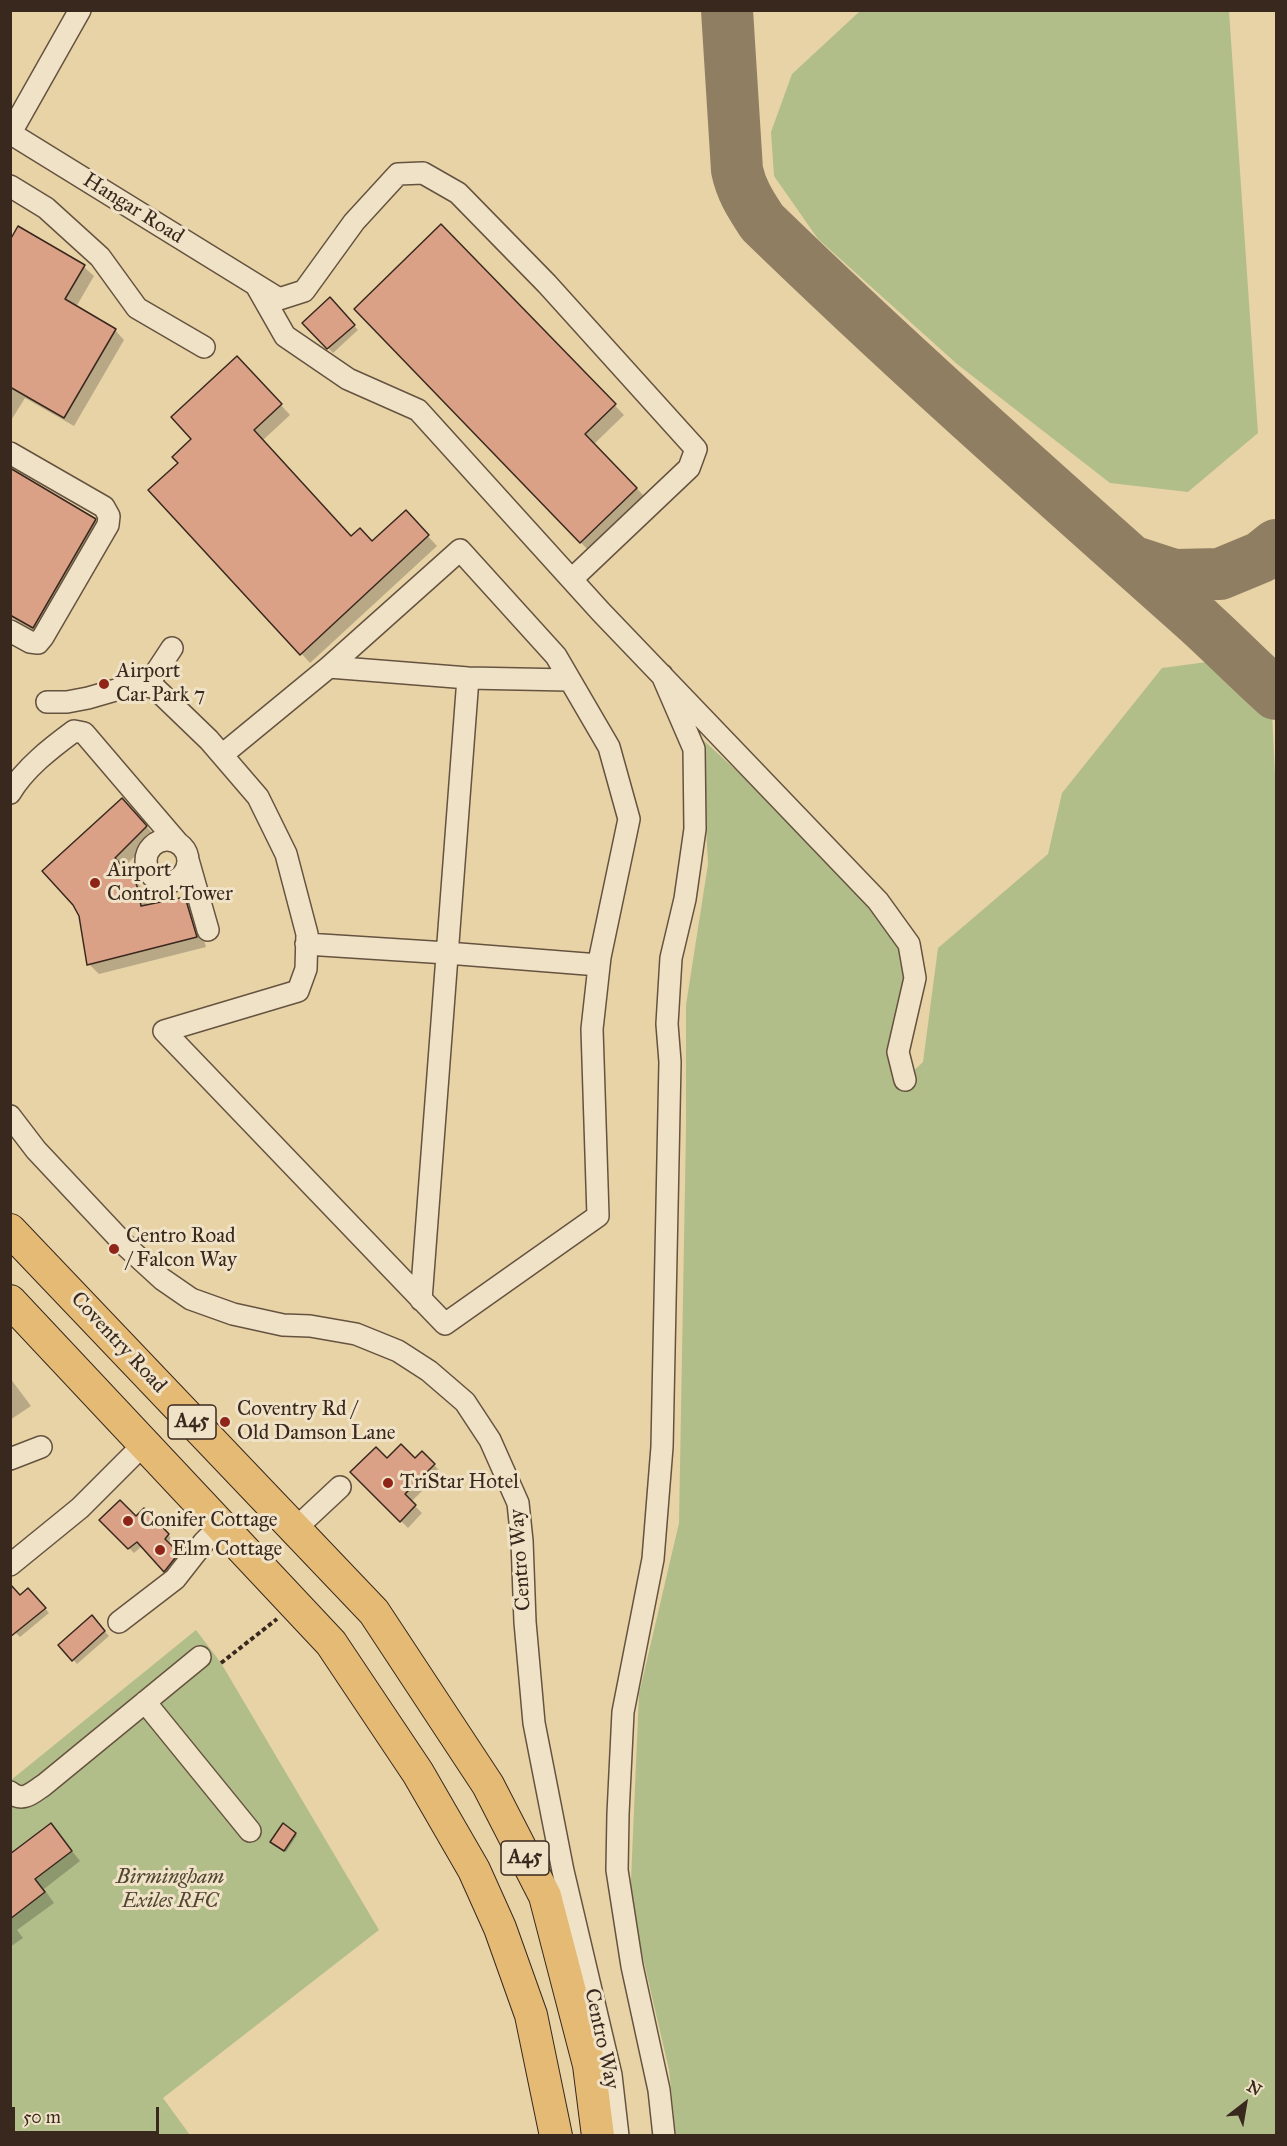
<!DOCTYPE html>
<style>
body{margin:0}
#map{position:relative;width:1287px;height:2146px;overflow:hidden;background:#e8d3a7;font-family:"IM FELL Great Primer",serif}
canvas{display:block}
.frame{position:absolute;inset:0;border:12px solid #39281e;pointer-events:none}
.north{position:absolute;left:1215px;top:2074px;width:60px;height:60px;-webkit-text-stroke:4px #f0e2c6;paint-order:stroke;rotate:31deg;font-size:16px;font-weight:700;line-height:24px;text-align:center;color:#39281e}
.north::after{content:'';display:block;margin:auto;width:21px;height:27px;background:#39281e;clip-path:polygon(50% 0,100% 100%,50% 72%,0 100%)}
.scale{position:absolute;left:12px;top:2107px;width:147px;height:27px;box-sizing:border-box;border:3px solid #39281e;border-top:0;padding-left:8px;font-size:18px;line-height:21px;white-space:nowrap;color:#39281e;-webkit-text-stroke:4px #f0e2c6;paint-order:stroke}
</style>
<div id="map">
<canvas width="1287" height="2146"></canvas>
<div class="frame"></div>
<div class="north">N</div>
<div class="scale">50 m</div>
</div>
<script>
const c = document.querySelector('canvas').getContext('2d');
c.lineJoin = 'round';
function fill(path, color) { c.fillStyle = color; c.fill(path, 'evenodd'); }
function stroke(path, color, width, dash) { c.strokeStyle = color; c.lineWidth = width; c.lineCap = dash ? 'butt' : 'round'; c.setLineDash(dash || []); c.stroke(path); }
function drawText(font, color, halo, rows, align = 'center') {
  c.font = font + ' "IM FELL Great Primer",serif'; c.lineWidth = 6; c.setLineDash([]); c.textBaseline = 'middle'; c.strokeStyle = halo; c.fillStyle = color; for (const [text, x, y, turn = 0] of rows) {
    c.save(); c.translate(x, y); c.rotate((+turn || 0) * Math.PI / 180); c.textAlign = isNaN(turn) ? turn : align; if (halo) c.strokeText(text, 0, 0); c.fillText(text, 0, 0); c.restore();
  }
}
const green = new Path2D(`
 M860 11H1229L1258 433 1188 492 1110 483 957 364 818 239 774 176 771 132 792 74Z
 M1207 662 1262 681 1272 711 1276 797V2135L676 2136 669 2070 630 1902 639 1694 679 1523 686 1128V1005L708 864 701 738 878 901 915 978 905 1079 923 1062 938 948 1048 854 1062 793 1162 668Z
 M196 1630 221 1663 379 1930 163 2098 190 2135 11 2136V1780Z`);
const shadow = new Path2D(`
 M441 226 624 415 594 444 646 498 590 552 356 309Z
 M19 228 84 267 94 276 76 307 115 330 124 340 74 426 25 398 10 422V242Z
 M330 299 358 330 333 353 304 323Z
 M247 368 290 415 262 441 351 538 372 543 415 522 437 546 310 663 301 653 180 463 194 439Z
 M10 469 95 520 105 529 44 637 10 617Z
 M131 809 155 836 123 868 143 889 148 906 185 898 194 908 206 947 99 974 89 964 80 915Z
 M10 1378 31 1406 10 1420Z
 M422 1453 441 1472 411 1502 422 1513 408 1528 352 1472 387 1460H415Z
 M144 1510 172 1539 169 1544 182 1559 169 1575 142 1546 134 1553 101 1520 136 1518Z
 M33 1594 49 1613 20 1637 10 1627 20 1597Z
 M96 1622 109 1636 77 1664 60 1645Z
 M51 1825 80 1861 44 1889 54 1903 17 1930 23 1938 10 1947V1856Z
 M295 1834 297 1835 286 1852 274 1844Z`);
const taxiway = new Path2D(`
 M727 10 737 170C741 190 751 205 762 222 902 358 1048 487 1194 617 1222 642 1248 669 1276 694
 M1131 561 1174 575 1220 574 1261 557 1276 545`);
const building = new Path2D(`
 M441 224 616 404 585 434 637 488 580 543 354 309Z
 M18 226 85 265 65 299 116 329 64 418 10 387V240Z
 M330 297 355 325 327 349 302 323Z
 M237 356 282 404 254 430 351 536 360 528 372 541 406 510 429 535 300 655 148 490 178 463 172 457 191 439 171 417Z
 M10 468 96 519 33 628 10 615Z
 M122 798 147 826 115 858 134 878 138 889 141 906 185 897 197 937 87 965 79 916 73 905 42 871Z
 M401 1444 415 1458 422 1451 435 1464 405 1494 416 1505 400 1522 350 1472 376 1447 387 1458Z
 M120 1500 136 1516 144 1508 169 1534 165 1539 179 1553 164 1572 137 1542 128 1549 99 1520Z
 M10 1584 20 1595 28 1588 46 1608 10 1637Z
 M92 1615 105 1631 72 1661 58 1645Z
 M51 1823 72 1851 35 1879 45 1892 10 1919V1854Z
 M283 1823 296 1833 284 1851 270 1842Z`);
const path = new Path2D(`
 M221 1663 277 1619`);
const minor = new Path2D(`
 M10 133 279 299 304 291 354 222 398 174 423 173 458 193 547 284 696 449 689 468 572 579
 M10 134 80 10
 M10 186 46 208 100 257 137 308 204 347
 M256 285 285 336 348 379 418 410 601 612 878 901 909 944 915 978 898 1052 905 1080
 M10 453 104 507 109 516 108 525 43 637 38 643 30 642 10 631
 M329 667 468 678 569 680
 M662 675 694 749 695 829 685 899 671 958 667 1024 670 1062 662 1447 653 1559 623 1712 618 1814 617 1870 632 1966 659 2090 664 2136
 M147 686 172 648
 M47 702H67L88 698 133 685 154 687 209 740 258 797 286 854 307 934 306 969 298 991 164 1031 445 1324 598 1216 592 1029 600 957 629 819 609 747 556 656 460 550 329 667 222 755
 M10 793C25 768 51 748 74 731L84 733 178 843
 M146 861a21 21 0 1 1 42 0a21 21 0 1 1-42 0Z
 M188 860 208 930
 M306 944 447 953 599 965
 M10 1116 36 1150 127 1247 162 1279 191 1299 233 1314 283 1325 310 1326 356 1334 398 1351 429 1371 465 1402 490 1440 518 1503 522 1541 525 1622 534 1723 563 1871 611 2075 618 2136
 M421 1300 468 678
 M10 1459 41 1447
 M295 1529 340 1487
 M10 1565 80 1508 144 1444
 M119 1622 175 1579 204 1542 220 1526
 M145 1702 250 1831
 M10 1792C23 1803 32 1793 44 1785L200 1657`);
const highway = new Path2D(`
 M10 1230 374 1612 488 1785 545 1896 589 2065 598 2136
 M10 1301 331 1643 418 1773 474 1870 500 1928 531 2015 556 2136`);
const markers = [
 [104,684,6,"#8f2418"],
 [95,883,6,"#8f2418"],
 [114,1249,6,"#8f2418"],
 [225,1422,6,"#8f2418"],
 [388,1483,6,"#8f2418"],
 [128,1521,6,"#8f2418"],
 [160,1550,6,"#8f2418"]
];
const shields = [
 [192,1422,48],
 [525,1858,48]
];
const shieldNames = [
 ["A45",192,1422],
 ["A45",525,1858]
];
const streetNames = [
 ["Hangar Road",133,209,32],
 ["Coventry Road",118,1343,47],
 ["Centro Way",521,1560,-94],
 ["Centro Way",601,2039,78]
];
const poiNames = [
 ["Airport",116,672],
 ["Car Park 7",116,696],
 ["Airport",107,871],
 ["Control Tower",107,895],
 ["Centro Road",126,1237],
 ["/ Falcon Way",126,1261],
 ["Coventry Rd /",237,1410],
 ["Old Damson Lane",237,1434],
 ["TriStar Hotel",400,1483],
 ["Conifer Cottage",140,1521],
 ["Elm Cottage",172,1550]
];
const parkNames = [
 ["Birmingham",170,1878],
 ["Exiles RFC",170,1902]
];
fill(green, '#b2be8a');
fill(shadow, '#0003');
stroke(taxiway, '#907e62', 52);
fill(building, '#dba187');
stroke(building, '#39281e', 1.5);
stroke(minor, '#655340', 24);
stroke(highway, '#39281e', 34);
stroke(path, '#39281e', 4, [4.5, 3]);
stroke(minor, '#f0e2c6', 21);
stroke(highway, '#e4ba74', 32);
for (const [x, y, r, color] of markers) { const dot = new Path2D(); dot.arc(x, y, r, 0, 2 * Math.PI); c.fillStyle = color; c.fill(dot); stroke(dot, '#f0e2c6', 2); }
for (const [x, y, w] of shields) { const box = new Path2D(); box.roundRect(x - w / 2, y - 17, w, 34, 4.5); c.fillStyle = '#f0e2c6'; c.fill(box); stroke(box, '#39281e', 1.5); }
drawText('bold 20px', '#39281e', null, shieldNames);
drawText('21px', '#39281e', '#f0e2c6', streetNames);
drawText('21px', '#39281e', '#f0e2c6', poiNames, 'left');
drawText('italic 21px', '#514634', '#f0e2c6', parkNames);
</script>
